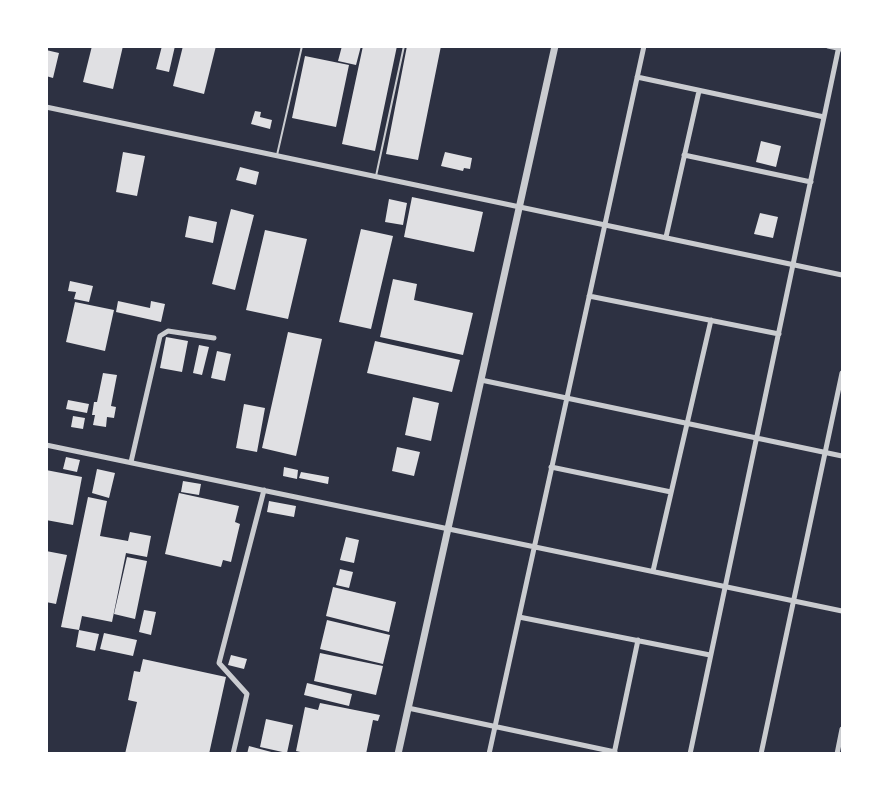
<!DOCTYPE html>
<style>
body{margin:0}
#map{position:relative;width:889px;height:800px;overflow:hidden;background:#2d3142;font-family:"Source Sans 3",sans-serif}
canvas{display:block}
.frame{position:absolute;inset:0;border:48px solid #fff;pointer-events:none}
</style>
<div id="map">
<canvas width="889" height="800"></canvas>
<div class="frame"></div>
</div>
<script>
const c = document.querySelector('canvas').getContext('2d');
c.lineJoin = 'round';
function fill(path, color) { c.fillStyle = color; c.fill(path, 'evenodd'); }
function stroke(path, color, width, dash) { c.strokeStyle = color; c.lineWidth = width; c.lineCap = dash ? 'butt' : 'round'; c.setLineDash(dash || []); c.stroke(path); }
const building = new Path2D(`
 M92 46H123L113 89 83 82Z
 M162 46H175L169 72 156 69Z
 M183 46H216L204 94 173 86Z
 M342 46H361L356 65 338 61Z
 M363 46H397L375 151 342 144Z
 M407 46H441L418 160 386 154Z
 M46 50 59 53 53 78 46 76Z
 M305 56 349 65 336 127 292 118Z
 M255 111 261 112 260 117 272 120 270 129 251 124Z
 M761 141 781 146 776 167 756 162Z
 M123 152 145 156 137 196 116 192Z
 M445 152 472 158 470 169 464 168 463 171 441 166Z
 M240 167 259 172 256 185 236 180Z
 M412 197 483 212 474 252 404 237Z
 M389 199 407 203 403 225 385 222Z
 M231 209 254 215 235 290 212 284Z
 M760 213 778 217 773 238 754 234Z
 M189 216 217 222 213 243 185 237Z
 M361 229 393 236 371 329 339 322Z
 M265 230 307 239 288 319 246 310Z
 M393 279 417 284 414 300 473 313 463 355 380 337Z
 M70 281 93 286 89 302 74 299 76 292 68 291Z
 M118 301 150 308 151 301 165 304 161 322 116 312Z
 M75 302 114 310 105 351 66 342Z
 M288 332 322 339 296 456 262 448Z
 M166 337 188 341 182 372 160 368Z
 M375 341 460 360 452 392 367 373Z
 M199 345 209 347 202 375 193 373Z
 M217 351 231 354 225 381 211 378Z
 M103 373 117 375 111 406 116 407 114 418 107 417 106 427 93 425 95 415H92L94 402H97Z
 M413 397 439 403 431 441 405 435Z
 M68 400 89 404 87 413 66 409Z
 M244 404 265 408 257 452 236 448Z
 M73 416 85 418 83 429 71 427Z
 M397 447 420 452 414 476 392 471Z
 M66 457 80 460 77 472 63 469Z
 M284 467 298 470 297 479 283 476Z
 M97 469 115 473 109 498 92 493Z
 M46 470 82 477 73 525 46 520Z
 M301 472 329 477 328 484 299 478Z
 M183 481 201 484 199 495 181 492Z
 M179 493 239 506 235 522 240 524 231 562 223 560 221 567 165 554Z
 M88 497 107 501 100 536 128 541 130 532 151 536 147 557 126 553 112 622 82 616 79 630 61 627Z
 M269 501 296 506 294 517 267 512Z
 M346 537 359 540 354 563 340 560Z
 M46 551 67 555 56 604 46 602Z
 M127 557 147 561 135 619 114 614Z
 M340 569 353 572 349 588 336 585Z
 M333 587 396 602 389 632 326 616Z
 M144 610 156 612 151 635 139 632Z
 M327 620 390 635 383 664 320 649Z
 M79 630 99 634 95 651 76 647Z
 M104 633 137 640 133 656 100 649Z
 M320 653 383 666 376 695 314 681Z
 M231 655 247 659 244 669 228 665Z
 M143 659 226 677 209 754H125L137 702 128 700 134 671 140 672Z
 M307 683 352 694 349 706 304 695Z
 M320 703 380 715 378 721 373 720 366 754H309L296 751 305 707 318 710Z
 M266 719 293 725 287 753 260 747Z
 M249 746 275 753 274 754H247Z`);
const service = new Path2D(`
 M277 155 302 46
 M376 176 404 46`);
const minor = new Path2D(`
 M828 46 842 49
 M637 77 824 117
 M46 107 842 275
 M684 155 811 182
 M666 237 699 91
 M589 296 779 334
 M481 380 842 456
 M46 445 842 611
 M131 462 160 336 168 331 214 338
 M551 467 671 492
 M653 571 711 320
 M519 617 710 655
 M408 708 615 752
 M233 754 247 694 219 663 264 490
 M489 754 644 46
 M614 754 638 640
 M690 754 839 46
 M761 754 842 373
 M837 754 842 729`);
const tertiary = new Path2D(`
 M398 754 555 46`);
fill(building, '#e0e0e3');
stroke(service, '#caccd0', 2);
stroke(minor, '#caccd0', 5);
stroke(tertiary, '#caccd0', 7);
</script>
